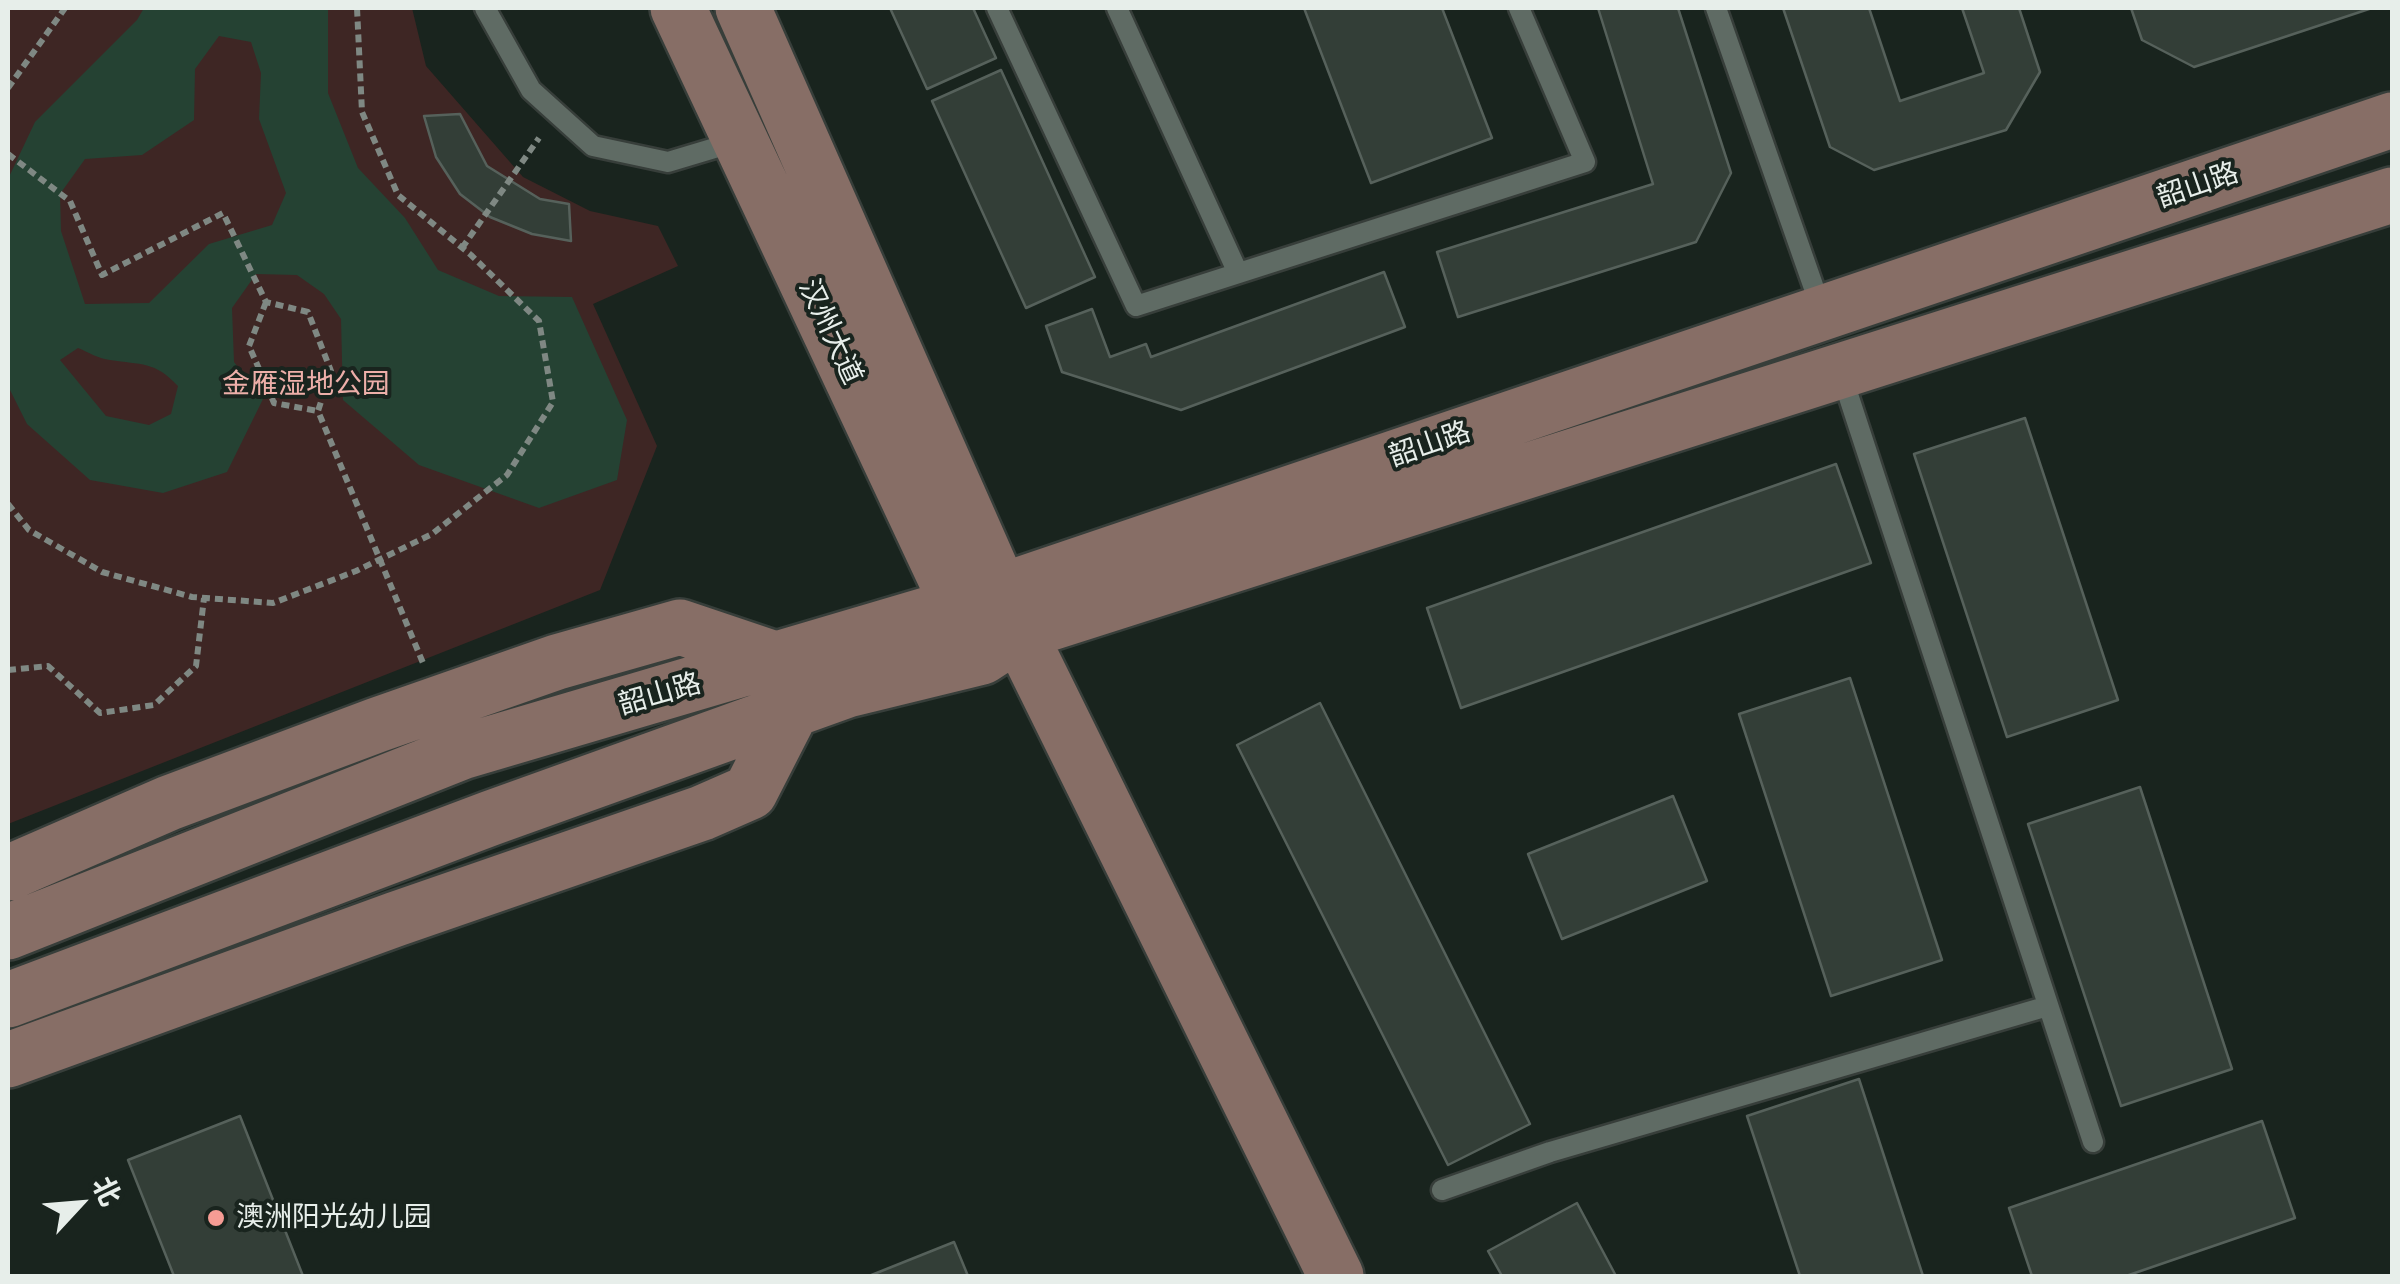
<!DOCTYPE html>
<meta charset="utf-8">
<style>
body{margin:0}
#map{position:relative;width:2400px;height:1284px;overflow:hidden;background:#19241e;font-family:"PT Sans","Noto Sans SC",sans-serif}
canvas{display:block}
.frame{position:absolute;inset:0;border:10px solid #e7eeea;pointer-events:none}
.north{position:absolute;left:30px;top:1154px;width:100px;height:100px;-webkit-text-stroke:8px #19241e;paint-order:stroke;rotate:64deg;font-size:28px;font-weight:700;line-height:40px;text-align:center;color:#e7eeea}
.north::after{content:'';display:block;margin:auto;width:35px;height:45px;background:#e7eeea;clip-path:polygon(50% 0,100% 100%,50% 72%,0 100%)}
</style>
<div id="map">
<canvas width="2400" height="1284"></canvas>
<div class="frame"></div>
<div class="north">北</div>
</div>
<script>
const c = document.querySelector('canvas').getContext('2d');
c.lineJoin = 'round';
function fill(path, color) { c.fillStyle = color; c.fill(path, 'evenodd'); }
function stroke(path, color, width, dash) { c.strokeStyle = color; c.lineWidth = width; c.lineCap = dash ? 'butt' : 'round'; c.setLineDash(dash || []); c.stroke(path); }
function drawText(font, color, halo, rows, align = 'center') {
  c.font = font + ' "PT Sans","Noto Sans SC",sans-serif'; c.lineWidth = 8; c.setLineDash([]); c.textBaseline = 'middle'; c.strokeStyle = halo; c.fillStyle = color; for (const [text, x, y, turn = 0] of rows) {
    c.save(); c.translate(x, y); c.rotate((+turn || 0) * Math.PI / 180); c.textAlign = isNaN(turn) ? turn : align; if (halo) c.strokeText(text, 0, 0); c.fillText(text, 0, 0); c.restore();
  }
}
const green = new Path2D(`
 M8 8H412L426 66 523 177 590 211 658 226 678 266 593 304 657 446 600 590 8 824Z`);
const water = new Path2D(`
 M144 8H328V93L358 168 405 218 438 270 499 296 572 297 627 420 617 480 539 508 419 465 343 400 341 319 324 294 297 275 256 274 232 308 234 362 263 399 227 472 163 493 90 480 27 424 8 386V179L35 122 137 20ZM219 36 251 42 261 73 259 119 286 193 272 225 209 244 149 303 85 304 61 231 60 194 85 159 142 155 194 120 195 69ZM78 348C88 352 99 359 110 360 141 365 155 361 178 386L171 414 149 425 106 416 60 360Z`);
const building = new Path2D(`
 M890 8H973L996 58 927 89Z
 M1304 8H1442L1492 138 1371 183Z
 M1598 8H1678L1731 173 1696 242 1458 317 1437 252 1653 184Z
 M1783 8H1869L1900 101 1984 73 1962 8H2019L2040 72 2006 130 1874 170 1830 147Z
 M2131 8H2372L2194 67 2142 40Z
 M1001 70 1095 277 1026 308 932 101Z
 M460 114 487 166 540 199 569 204 571 241 532 234 490 217 460 194 436 157 424 116Z
 M1384 272 1405 327 1181 410 1062 372 1046 326 1092 309 1110 357 1146 344 1151 357Z
 M2025 418 2118 700 2007 737 1914 454Z
 M1836 464 1871 563 1461 708 1427 608Z
 M1850 678 1942 960 1831 996 1739 714Z
 M1320 703 1530 1124 1448 1165 1237 745Z
 M2140 787 2232 1069 2121 1106 2028 824Z
 M1673 796 1707 881 1562 939 1528 854Z
 M1859 1079 1923 1276H1800L1747 1116Z
 M240 1116 303 1276H174L128 1160Z
 M2262 1121 2295 1218 2126 1276H2032L2009 1208Z
 M1577 1203 1616 1276H1502L1488 1251Z
 M954 1242 968 1276H869Z`);
const path = new Path2D(`
 M8 88 65 8
 M8 154 70 201 102 275 223 213 266 302 308 312 331 371 318 411 423 663
 M462 248 539 138
 M266 302 249 346 274 403 318 411
 M8 504 29 530 102 572 192 597 273 603 356 571 432 534 507 475 553 402 539 321 471 255 398 195 362 112 357 8
 M8 670 48 666 100 713 154 705 196 666 204 598`);
const lane = new Path2D(`
 M485 8 531 90 593 146 668 162 738 141
 M997 8 1136 306 1585 162 1519 8
 M1117 8 1238 273
 M1716 8 1822 311
 M1841 373 2093 1142
 M1442 1190 1550 1152 2048 1006`);
const secondary = new Path2D(`
 M678 8 974 639
 M743 8 1019 633 1336 1276
 M8 873 169 803 377 725 557 662 680 627 778 660
 M8 932 462 752 963 604 2392 120
 M8 1000 491 818 847 690 982 657 1019 633 2392 195
 M8 1060 396 919 702 813 750 792 792 710`);
const markers = [
 [216,1218,10,"#f59c94"]
];
const streetNames = [
 ["韶山路",2198,186,-19],
 ["汉州大道",830,332,65],
 ["韶山路",1430,445,-19],
 ["韶山路",660,695,-16]
];
const parkNames = [
 ["金雁湿地公园",306,385]
];
const poiNames = [
 ["澳洲阳光幼儿园",236,1218]
];
fill(green, '#3e2624');
fill(water, '#254233');
fill(building, '#333e37');
stroke(building, '#56615b', 2.5);
stroke(lane, '#373e3a', 25);
stroke(secondary, '#373e3a', 60);
stroke(path, '#7f8883', 6, [8, 5]);
stroke(lane, '#5f6b64', 20);
stroke(secondary, '#876e66', 55);
for (const [x, y, r, color] of markers) { const dot = new Path2D(); dot.arc(x, y, r, 0, 2 * Math.PI); c.fillStyle = color; c.fill(dot); stroke(dot, '#19241e', 4); }
drawText('28px', '#e7eeea', '#19241e', streetNames);
drawText('28px', '#edafa9', '#19241e', parkNames);
drawText('28px', '#e7eeea', '#19241e', poiNames, 'left');
</script>
